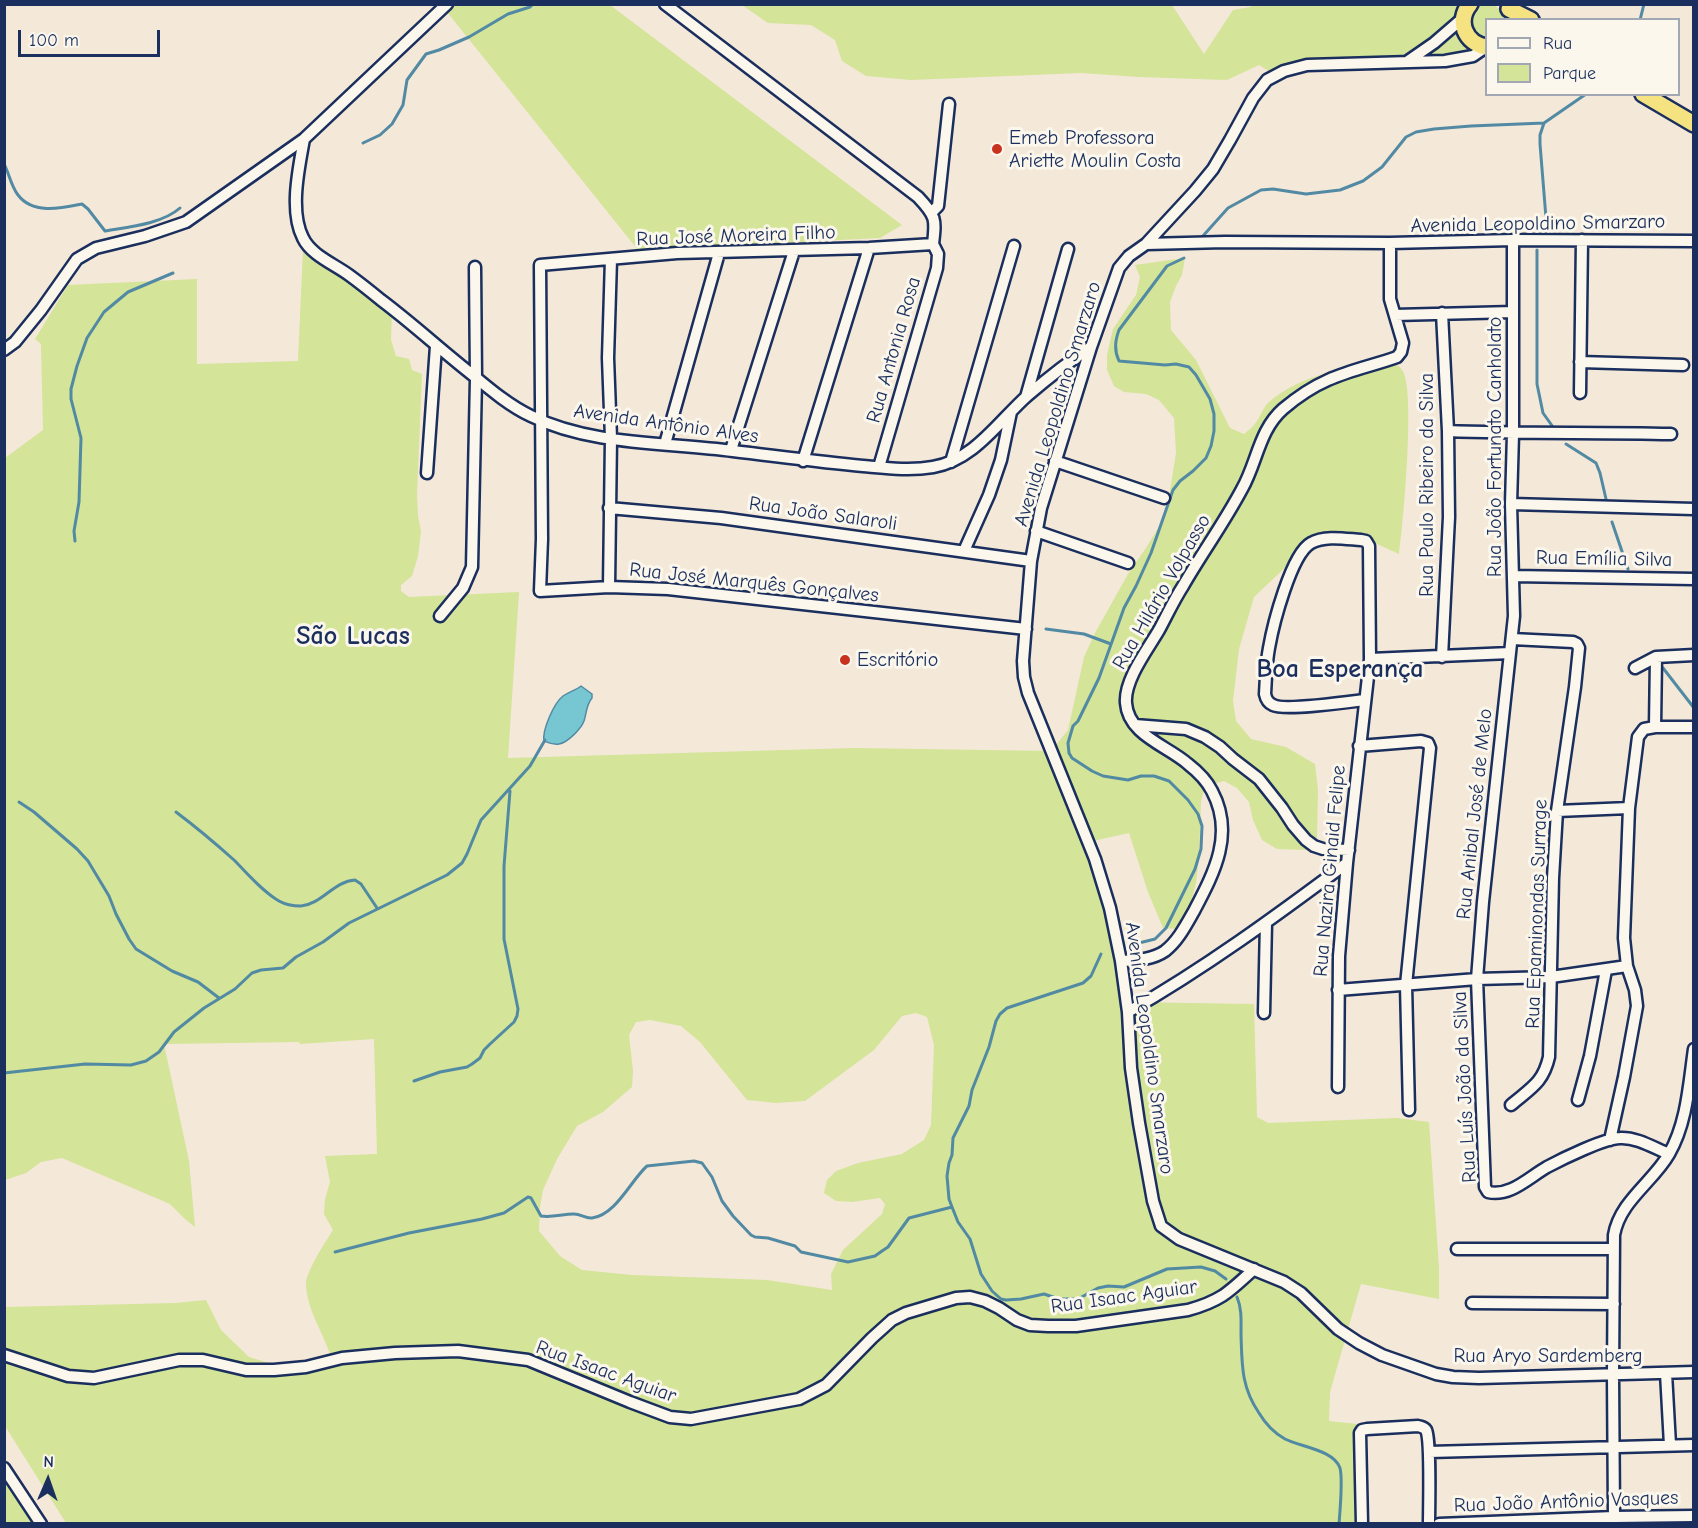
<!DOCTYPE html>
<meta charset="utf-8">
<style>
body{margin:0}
#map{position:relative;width:1698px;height:1528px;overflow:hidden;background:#f4e8d9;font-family:"Comic Neue",sans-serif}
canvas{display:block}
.frame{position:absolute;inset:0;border:6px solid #1b2f5e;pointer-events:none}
.legend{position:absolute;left:1485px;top:18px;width:195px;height:78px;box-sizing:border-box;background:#fbf7ec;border:2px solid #a1a7b3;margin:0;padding:8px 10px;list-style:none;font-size:18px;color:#1b2f5e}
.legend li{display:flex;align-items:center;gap:12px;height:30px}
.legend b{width:30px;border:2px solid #a1a7b3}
.north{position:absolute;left:18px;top:1450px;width:60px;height:60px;-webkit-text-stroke:4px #fbf7ec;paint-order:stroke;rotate:2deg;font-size:16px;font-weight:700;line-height:24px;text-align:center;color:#1b2f5e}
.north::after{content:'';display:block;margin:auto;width:21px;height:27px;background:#1b2f5e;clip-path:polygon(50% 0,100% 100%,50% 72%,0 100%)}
.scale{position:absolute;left:18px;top:30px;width:142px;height:27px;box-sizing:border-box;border:3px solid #1b2f5e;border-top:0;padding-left:8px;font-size:18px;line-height:21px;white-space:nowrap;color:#1b2f5e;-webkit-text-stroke:4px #fbf7ec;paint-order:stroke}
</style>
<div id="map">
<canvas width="1698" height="1528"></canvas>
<div class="frame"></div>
<ul class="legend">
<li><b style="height:8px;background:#fbf7ec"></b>Rua</li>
<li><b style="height:16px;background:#d4e498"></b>Parque</li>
</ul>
<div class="north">N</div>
<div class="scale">100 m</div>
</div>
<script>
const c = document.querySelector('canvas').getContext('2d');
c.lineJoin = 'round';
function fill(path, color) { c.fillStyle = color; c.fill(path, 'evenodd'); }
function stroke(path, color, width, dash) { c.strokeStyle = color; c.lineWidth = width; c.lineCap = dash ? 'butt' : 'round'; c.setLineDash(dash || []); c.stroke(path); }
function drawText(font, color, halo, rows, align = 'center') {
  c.font = font + ' "Comic Neue",sans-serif'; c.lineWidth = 6; c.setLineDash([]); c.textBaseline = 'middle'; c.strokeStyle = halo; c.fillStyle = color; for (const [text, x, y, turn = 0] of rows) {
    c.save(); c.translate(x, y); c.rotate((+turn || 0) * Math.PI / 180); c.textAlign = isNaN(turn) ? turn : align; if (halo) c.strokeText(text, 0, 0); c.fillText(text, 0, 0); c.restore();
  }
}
const green = new Path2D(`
 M454 4 610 5 902 225 880 238 638 250 447 12Z
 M742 5H1172L1204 54 1233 10 1250 7 1254 5H1494L1513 19 1486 20V57L1435 59 1272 73 1259 65 1227 80 1139 77 1081 73 911 80 866 76 842 61 835 40 811 25 768 23Z
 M303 250 392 308 391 340 396 356 409 359 412 370 422 374 417 493 418 516 421 531 418 556 412 576 401 585V591L409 597 519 592 508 758 854 748 1051 751 1068 730 1084 657 1095 633 1128 574 1146 548 1160 525 1169 497 1176 453 1174 418 1159 400 1146 394 1124 392 1114 386 1107 370V355L1113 329 1136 295 1140 277 1135 265 1185 258 1182 275 1176 286 1170 302 1171 330 1196 360 1230 428 1244 434C1249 430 1254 426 1257 421 1261 415 1264 406 1269 402 1301 374 1351 366 1391 362 1394 364 1400 366 1402 370 1416 387 1403 526 1399 554L1377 544 1355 537 1315 535 1290 563 1254 597 1239 649 1233 701 1236 721 1251 739 1286 747 1315 764 1318 790 1317 838 1308 850 1277 849 1262 840 1253 820 1249 802 1237 788 1224 781 1205 786 1201 801 1199 857 1196 883 1186 922 1179 929 1163 928 1148 892 1129 833 1093 841 1124 1002 1254 1004 1257 1117 1268 1123 1397 1118 1429 1122 1439 1268V1299L1361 1284 1330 1392 1329 1421 1357 1424 1360 1523H66L5 1426V1307L175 1303 206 1300 221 1330 249 1357 279 1366 331 1357C324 1334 307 1310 306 1285 305 1273 326 1241 333 1230L324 1214 325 1199 330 1182 325 1156 377 1154 374 1039 300 1044 299 1042 164 1044 189 1161 195 1227 185 1219 170 1204 62 1158 41 1162 26 1173 5 1180V458L43 430 41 344 35 339 68 285 197 279V364L298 361ZM916 1013 927 1017 934 1045 931 1125 924 1140 902 1154 858 1163 836 1171 827 1180 824 1193 836 1201 852 1202 880 1198 885 1204 882 1214 843 1250 831 1274 832 1290 767 1280 632 1275 582 1270 560 1256 539 1231 540 1207 543 1190 557 1159 577 1126 603 1112 632 1087 633 1071 629 1035 636 1022 650 1020 681 1026 700 1042 747 1100 776 1103 805 1101 874 1050 902 1016Z
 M5 1474 37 1523H5Z`);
const water = new Path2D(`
 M581 686 592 694V698C586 705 587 712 584 721 581 729 567 743 559 744 553 745 549 743 544 741 542 730 554 703 563 696 569 692 576 690 581 686Z`);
const stream = new Path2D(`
 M1640 20 1644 4
 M1544 123 1540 135V144L1546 218V232
 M363 143 380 135 392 124 403 105 407 80 426 54 439 50 469 37 508 14 530 7 533 4
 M4 164C9 173 11 186 18 195 33 215 62 208 82 204L88 209 105 231C128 227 162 224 180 208
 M1202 237 1228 208 1261 190 1273 189 1306 194 1340 190 1363 181 1382 167 1406 137 1416 132 1434 129 1471 126 1544 123 1586 94
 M1537 250V384L1543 413 1553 427
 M1566 444 1596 463 1600 473 1606 499
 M1612 522 1628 569
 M75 541 74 531 79 502 81 438 71 399V389L77 366 87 338 104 312 128 292 173 273
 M1046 629 1084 634 1111 644
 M1663 668 1694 708
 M19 802 34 812 77 849 88 861 109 896 116 914 129 939 136 949 172 971 198 982 219 998
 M176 812C196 827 215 843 234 860 248 874 262 891 279 901 286 905 293 906 301 906 322 904 334 881 355 880L361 884 377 908
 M1131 945 1155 939 1166 928 1195 869 1201 849 1202 826 1198 814 1188 800 1169 781 1154 776H1141L1128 780 1103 776 1092 771 1072 758 1069 753 1068 743 1073 726 1078 721 1099 678 1124 608 1136 586 1151 553 1173 490 1180 481 1193 471 1206 458 1211 446 1214 431V414L1210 399 1196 375 1189 367 1176 364 1165 365 1119 361C1114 350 1115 341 1119 330L1167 266 1184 258
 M1101 954 1091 976 1083 983 1007 1008 1000 1014 996 1021 989 1047 972 1090 969 1106 953 1138 952 1155 949 1163 947 1176 949 1199 952 1207 958 1222 970 1239 981 1274 992 1291 1001 1299 1006 1300 1021 1299 1044 1294 1059 1299H1078L1098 1288 1108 1286 1124 1287 1167 1269 1201 1267 1215 1271 1226 1279
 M4 1073 85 1064 131 1065 146 1061 159 1052 174 1032 204 1008 235 989 252 973 261 970 283 968 296 957 323 942 349 923 447 875 462 863 467 854 481 820 530 766 545 740
 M414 1081 440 1072 467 1067 472 1064 480 1058 484 1050 490 1044 514 1022 517 1016 518 1009 504 939V866L510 791
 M335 1252 409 1233 482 1219 504 1213 528 1197 531 1198 541 1216C552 1218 562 1214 574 1214 581 1214 586 1219 592 1218 616 1215 631 1180 647 1166L694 1161 702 1163 712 1177 722 1201 733 1216 751 1235 755 1237 768 1238 795 1246 801 1252 848 1262 875 1256 882 1251 888 1247 909 1218 952 1207
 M1237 1297C1242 1309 1241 1321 1241 1334 1242 1364 1241 1387 1259 1413 1265 1423 1274 1433 1285 1439 1301 1447 1334 1450 1340 1468 1343 1480 1340 1510 1339 1524`);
const minor = new Path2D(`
 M665 4 918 197C936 216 936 219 933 244
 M1486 47 1473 56 1445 61 1307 65 1284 71 1267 80 1253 98 1230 140 1213 169 1195 191 1146 244 1129 256 1119 268 1091 347 1041 508 1031 561 1023 661 1024 677 1028 693 1095 859 1110 908 1121 961 1128 1012 1131 1068 1139 1123 1153 1201 1161 1226 1179 1239 1284 1282 1301 1293 1338 1329 1359 1343 1382 1355 1436 1374 1453 1377 1479 1378 1694 1372
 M1408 61 1434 43 1463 18
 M304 139C299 167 289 211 303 238 311 255 334 264 349 275 360 283 370 291 381 300 413 324 442 351 474 376 492 391 510 406 531 416 592 446 667 442 733 451 776 456 819 462 863 466 886 468 910 471 933 467 974 460 998 422 1027 396 1048 378 1068 362 1091 347
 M932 212 938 206 949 104
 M1513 240V434L1511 504 1514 616 1483 902 1477 979 1485 1187 1488 1192C1510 1197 1528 1178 1547 1167 1562 1159 1605 1138 1620 1138 1637 1137 1654 1148 1669 1154
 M933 244 869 248 677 253 540 265 542 539 540 591 609 587 668 589 1026 629
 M1146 244 1225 242 1390 243 1513 240 1694 241
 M1395 315 1513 312
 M4 350 15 342 41 310 77 259 96 248 145 236 186 222 304 139 447 4
 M1580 362 1683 365
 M1580 393 1582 240
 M1026 397 1068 249
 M1448 431C1523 434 1597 432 1671 434
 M665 444 719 253
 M731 450 794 251
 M803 461 869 248
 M1055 461 1164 498
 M951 462 1014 246
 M879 467 937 268 938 254 933 244
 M427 473 436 346
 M1511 504 1694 509
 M609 508 721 518 1031 561
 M1036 531 1128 563
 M964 551 989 495 1001 460 1011 412
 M1513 576 1694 579
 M609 587 611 438 608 358 611 259
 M440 616 463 588 472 567 476 379 475 267
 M1442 657 1449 517 1448 431 1442 313
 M1370 659 1510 653
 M1635 668 1656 657 1694 655
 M1135 725 1186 729 1205 737 1220 747 1233 759 1259 779 1282 808 1293 825 1306 840 1314 846 1323 849 1349 850
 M1655 727 1656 657
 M1359 746 1421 741 1428 743 1430 748 1406 985 1409 1110
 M1557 811 1629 808
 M1121 961C1136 960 1152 960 1165 951 1178 941 1186 925 1194 911 1214 873 1235 834 1212 791 1207 781 1197 771 1188 764 1168 746 1128 735 1126 703 1124 680 1148 649 1159 630 1167 615 1174 600 1183 586 1202 553 1224 523 1242 489 1257 463 1259 430 1283 409 1296 398 1312 387 1328 380 1350 370 1375 365 1397 357L1401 352 1403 343 1390 299V243
 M1338 990 1477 979 1551 977 1627 966
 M1128 1012C1205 968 1276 916 1347 863
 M1264 1013 1266 923
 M1338 1087 1339 956 1347 863 1370 659 1369 546 1366 541 1361 540C1346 539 1325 535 1311 543 1291 554 1273 625 1269 648 1266 663 1266 679 1265 694 1266 699 1268 703 1273 705 1284 711 1348 702 1364 700
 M1578 1100 1590 1056 1606 970
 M1511 1105C1531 1088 1543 1083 1549 1057L1553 878 1557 811 1575 687 1579 648 1577 644 1573 642 1512 639
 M1610 1140 1624 1077 1637 1006 1635 990 1627 966 1624 938 1629 808 1638 737 1644 729 1655 727H1694
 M1457 1249H1613
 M1472 1303 1614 1304
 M4 1355 68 1376 94 1378 179 1360H203L246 1370H274L306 1367 342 1358 395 1353 458 1351 528 1360 630 1402 670 1417 691 1419 799 1399 826 1385 872 1338 892 1320 906 1313 956 1298 970 1297 985 1301 999 1308 1017 1320 1030 1325 1048 1326H1076L1188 1310C1221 1301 1229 1292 1254 1269
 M1666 1373 1670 1445
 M1429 1452 1694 1445
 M4 1468 41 1524
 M1614 1517 1613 1375 1614 1235C1620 1201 1653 1182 1669 1154 1687 1123 1689 1084 1694 1049
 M1362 1524 1360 1433 1362 1430 1367 1429 1418 1426C1421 1427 1424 1427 1426 1430 1431 1439 1429 1508 1429 1524
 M1439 1524 1614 1517 1694 1516`);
const highway = new Path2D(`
 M1470 4C1456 21 1465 43 1486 47
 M1509 9 1531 20
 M1643 94 1694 124`);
const markers = [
 [997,149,6,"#c8321e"],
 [845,660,6,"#c8321e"]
];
const poiNames = [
 ["Emeb Professora",1009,138],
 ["Ariette Moulin Costa",1009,161],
 ["Escritório",857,660]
];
const streetNames = [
 ["Avenida Leopoldino Smarzaro",1538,224,-1],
 ["Rua José Moreira Filho",736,236,-2],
 ["Rua Antonia Rosa",894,350,-74],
 ["Avenida Leopoldino Smarzaro",1058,404,-73],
 ["Avenida Antônio Alves",666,424,8],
 ["Rua João Fortunato Canholato",1495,447,-90],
 ["Rua Paulo Ribeiro da Silva",1427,485,-90],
 ["Rua João Salaroli",823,514,8],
 ["Rua Emília Silva",1604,559,1],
 ["Rua José Marquês Gonçalves",754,583,6],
 ["Rua Hilário Volpasso",1162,592,-60],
 ["Rua Anibal José de Melo",1475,814,-84],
 ["Rua Nazira Ginaid Felipe",1330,871,-85],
 ["Rua Epaminondas Surrage",1537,914,-88],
 ["Avenida Leopoldino Smarzaro",1149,1048,82],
 ["Rua Luís João da Silva",1465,1087,-93],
 ["Rua Isaac Aguiar",1124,1297,-8],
 ["Rua Aryo Sardemberg",1548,1356],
 ["Rua Isaac Aguiar",606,1372,20],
 ["Rua João Antônio Vasques",1566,1502,-2]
];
const districtNames = [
 ["São Lucas",353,637],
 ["Boa Esperança",1340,670]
];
fill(green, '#d4e498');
fill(water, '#77c7d2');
stroke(water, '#528aa4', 1.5);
stroke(stream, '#528aa4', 3);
stroke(minor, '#1b2f5e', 15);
stroke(highway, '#1b2f5e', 20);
stroke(minor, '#fbf7ec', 10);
stroke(highway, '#f5e382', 15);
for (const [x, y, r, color] of markers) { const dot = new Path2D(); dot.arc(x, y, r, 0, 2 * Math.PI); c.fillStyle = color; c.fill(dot); stroke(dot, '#fbf7ec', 2); }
drawText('20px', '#1b2f5e', '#fbf7ec', poiNames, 'left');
drawText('20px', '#1b2f5e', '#fbf7ec', streetNames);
drawText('bold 26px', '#1b2f5e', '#fbf7ec', districtNames);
</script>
